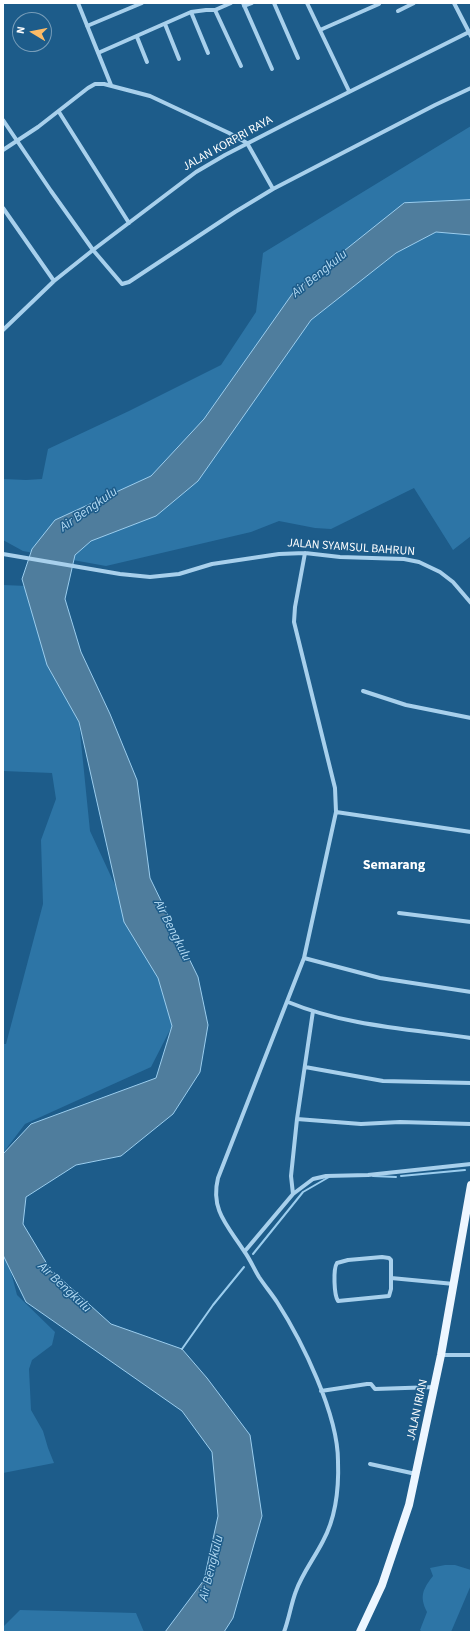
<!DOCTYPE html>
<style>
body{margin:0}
#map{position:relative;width:474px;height:1635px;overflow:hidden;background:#1d5c8a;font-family:"Source Sans 3",sans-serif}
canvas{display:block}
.frame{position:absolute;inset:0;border:4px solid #fff;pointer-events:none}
.north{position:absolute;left:12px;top:12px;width:40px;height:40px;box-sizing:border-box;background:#1d5c8a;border:1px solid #779db9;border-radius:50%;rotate:280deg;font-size:11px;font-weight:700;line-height:16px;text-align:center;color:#fff}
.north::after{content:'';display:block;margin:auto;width:14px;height:18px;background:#fcbb66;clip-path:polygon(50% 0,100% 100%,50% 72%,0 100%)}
</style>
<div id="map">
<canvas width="474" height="1635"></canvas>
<div class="frame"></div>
<div class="north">N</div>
</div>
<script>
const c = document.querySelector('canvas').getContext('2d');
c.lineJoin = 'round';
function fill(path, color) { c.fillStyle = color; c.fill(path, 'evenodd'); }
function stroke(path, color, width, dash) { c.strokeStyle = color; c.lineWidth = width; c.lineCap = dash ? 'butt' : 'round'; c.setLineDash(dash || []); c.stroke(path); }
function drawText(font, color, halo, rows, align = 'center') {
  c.font = font + ' "Source Sans 3",sans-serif'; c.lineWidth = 3; c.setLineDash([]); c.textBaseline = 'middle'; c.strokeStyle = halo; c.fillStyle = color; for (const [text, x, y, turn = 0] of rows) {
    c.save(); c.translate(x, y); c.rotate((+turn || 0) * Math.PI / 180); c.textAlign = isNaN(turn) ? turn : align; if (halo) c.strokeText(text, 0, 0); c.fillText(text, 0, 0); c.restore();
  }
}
const green = new Path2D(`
 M471 126V536L453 550 414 488 331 529 315 528 279 521 251 532 106 566 23 551 3 540V479L26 480 42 479 48 449 129 411 221 365 256 312 263 253Z
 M3 585 27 586 30 609 48 629 47 665 79 722 90 831 158 978 172 1026 151 1067 25 1124 3 1153V1044H6L43 904 41 840 56 799 52 773 3 771Z
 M3 1242 17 1295 55 1332 52 1345 32 1360 29 1369 31 1410 43 1431 48 1448 54 1463 3 1473Z
 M445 1565H455L471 1570V1585L451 1632H422L420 1630 427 1612C419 1596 423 1589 433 1576L430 1568Z
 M20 1610 136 1613 144 1632H3V1627Z`);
const water = new Path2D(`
 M471 200V235L436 232 396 253 311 320 198 481 156 516 91 541 75 555 65 599 81 652 110 714 137 780 150 878 198 977 208 1025 200 1072 173 1114 121 1156 76 1165 26 1197 23 1224 50 1269 111 1324 182 1349 207 1378 250 1435 262 1516 233 1618 224 1632H165L204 1580 218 1516 212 1452 182 1411 26 1302 3 1255V1154L31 1124 156 1078 172 1026 158 978 124 922 79 722 47 665 22 579 32 549 55 520 151 476 204 419 295 290 404 203Z`);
const stream = new Path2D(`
 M373 1176 396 1177
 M401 1176 465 1170
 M253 1254 303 1192 329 1177
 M182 1349 213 1305 244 1267`);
const street = new Path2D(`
 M78 3 111 85
 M243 3 272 69
 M274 3 298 58
 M307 3 349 91
 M454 3 471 36
 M244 6 252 3
 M215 10 241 66
 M398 11 414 3
 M191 12 208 53
 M165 24 179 59
 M87 26 142 3
 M320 30 379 4
 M137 37 147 62
 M98 53 191 12 206 10H215L231 3
 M59 112 129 223
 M3 120 51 191 93 250 122 284 129 282 235 212 273 189 435 105 471 88
 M3 150 38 127 88 88 95 84H104L150 96 229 133 247 143 273 189
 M3 208 54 281
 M3 330 54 281 93 250 196 172 225 155 293 120 471 31
 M3 554 120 574 150 577 179 574 212 564 279 554 305 553 340 557 404 559 419 562 440 572 453 582 471 603
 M363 691 406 705 471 718
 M336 812 471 832
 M399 913 471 922
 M304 958 380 978 471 992
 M288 1002C346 1026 409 1029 471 1038
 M305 1067 383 1081 471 1083
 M297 1119 361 1124 400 1122 471 1124
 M293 1194 291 1176 297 1119 313 1011
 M245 1251 293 1194 313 1179 326 1176 368 1175 471 1164
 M382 1257 389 1258 391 1260V1289L389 1296 338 1301C334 1295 333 1269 337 1263L348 1260Z
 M391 1278 454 1284
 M441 1355H471
 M321 1391 367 1384H371L375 1389 435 1387
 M370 1464 416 1474
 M284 1632C289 1619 291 1604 296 1591 302 1574 315 1557 323 1541 336 1517 339 1488 338 1461 338 1414 302 1341 277 1302 271 1293 265 1286 259 1277 254 1269 250 1259 244 1251 228 1226 210 1210 218 1178L304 958 336 812 335 788 294 622 295 607 305 553`);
const primary = new Path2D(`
 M360 1632 382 1585 409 1505 441 1355 471 1185`);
const streetNames = [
 ["JALAN KORPRI RAYA",228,144,-29],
 ["JALAN SYAMSUL BAHRUN",351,548,4],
 ["JALAN IRIAN",418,1410,-78]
];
const waterNames = [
 ["Air Bengkulu",320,274,-39],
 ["Air Bengkulu",89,510,-35],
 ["Air Bengkulu",172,931,63],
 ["Air Bengkulu",64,1288,43],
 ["Air Bengkulu",212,1568,-76]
];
const quarterNames = [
 ["Semarang",394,866]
];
fill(green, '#2d75a6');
fill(water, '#4f7d9d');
stroke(water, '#9bcdee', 1);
stroke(stream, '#9bcdee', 2);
stroke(street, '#a8d0ec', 4);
stroke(primary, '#edf6ff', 8);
drawText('12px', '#fff', '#1d5c8a', streetNames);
drawText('italic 13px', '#b3daf3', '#1d5c8a', waterNames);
drawText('bold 14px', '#fff', '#1d5c8a', quarterNames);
</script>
